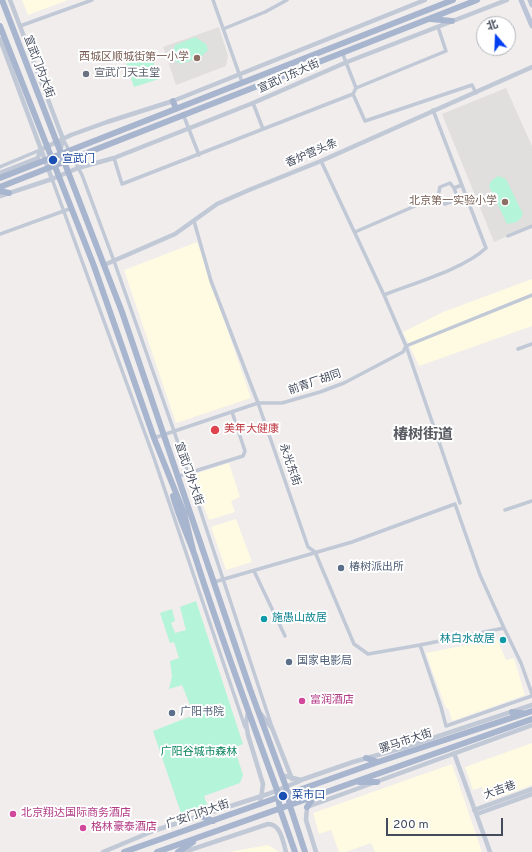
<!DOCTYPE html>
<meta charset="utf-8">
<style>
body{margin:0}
#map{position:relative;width:532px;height:852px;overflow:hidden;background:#f0edec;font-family:Overpass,"Noto Sans SC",sans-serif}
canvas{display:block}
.north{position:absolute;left:476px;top:16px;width:40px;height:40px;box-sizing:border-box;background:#fff;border:1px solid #b4b7be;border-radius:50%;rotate:341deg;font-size:11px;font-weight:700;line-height:16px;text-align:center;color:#434b5c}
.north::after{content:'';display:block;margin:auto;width:14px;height:18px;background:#033ff2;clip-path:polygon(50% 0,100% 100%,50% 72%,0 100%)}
.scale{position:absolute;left:386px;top:818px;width:117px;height:18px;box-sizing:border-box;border:2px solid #434b5c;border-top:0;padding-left:5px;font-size:12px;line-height:14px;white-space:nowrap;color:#434b5c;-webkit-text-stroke:3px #fff;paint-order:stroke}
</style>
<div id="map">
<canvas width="532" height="852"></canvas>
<div class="north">北</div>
<div class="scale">200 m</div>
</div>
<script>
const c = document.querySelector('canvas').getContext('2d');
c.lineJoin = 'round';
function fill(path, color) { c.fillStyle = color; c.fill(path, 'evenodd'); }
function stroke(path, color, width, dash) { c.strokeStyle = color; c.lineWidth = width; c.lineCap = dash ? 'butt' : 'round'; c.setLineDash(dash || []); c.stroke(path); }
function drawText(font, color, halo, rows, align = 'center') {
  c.font = font + ' Overpass,"Noto Sans SC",sans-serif'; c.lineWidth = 4; c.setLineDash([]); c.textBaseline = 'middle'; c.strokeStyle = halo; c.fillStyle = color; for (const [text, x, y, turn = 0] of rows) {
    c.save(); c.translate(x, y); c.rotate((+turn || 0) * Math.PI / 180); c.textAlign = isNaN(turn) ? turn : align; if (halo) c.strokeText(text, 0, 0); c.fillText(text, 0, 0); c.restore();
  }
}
const commercial = new Path2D(`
 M22 0H68L28 15Z
 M197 242 251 398 176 423 124 270Z
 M532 279V326L419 366 403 332 443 312Z
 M229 463 240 497 231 501 235 512 209 520 192 475Z
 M236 519 252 562 226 570 211 527Z
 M497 639 506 660 514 658 525 695 452 721 448 708 446 709 426 653Z
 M532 743V785L492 800 490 795 486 797 482 787 473 790 465 767Z
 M452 764 482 852H375L371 843 346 852H339L331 830 319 834 313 813Z
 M268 845 279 852H229Z`);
const education = new Path2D(`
 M219 27 228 56 226 66 176 85 163 47Z
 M506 88 532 146V225L494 242 442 114Z`);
const green = new Path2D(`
 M195 37 206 44 208 50 201 57 181 64 174 61 172 53 175 45Z
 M149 49 159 79 134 87 124 57Z
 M498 176 506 179 523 214C520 222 514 223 507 224L489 186 491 181Z
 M196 601 243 744 236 747 235 750 243 775 240 783 204 796 208 807 182 816 153 731 194 715 182 685 169 689 172 676 170 661 179 658 174 642 170 643 160 613 172 609 175 621 171 623 175 633 186 630 180 607Z`);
const minor = new Path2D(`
 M213 0 242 82
 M20 26 92 0
 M223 29 265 12 287 0
 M342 52 356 88
 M353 94 365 121 472 85 476 93
 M253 103 263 129
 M183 114 199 155
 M63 139 82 175 114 261 174 431 272 727
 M114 158 122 184 353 94 356 88 446 51 438 27
 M321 161 384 295C414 283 464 269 486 248L433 110
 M0 167 40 150
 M52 179 154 458 245 727
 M438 196 441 201 445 204 458 199 454 188
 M194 221 211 281 258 403 308 547 315 552 354 644 368 654 420 645 504 628 521 663 532 694
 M355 232 438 196 440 187 450 183 454 188 462 185
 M0 234 72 208
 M508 236 532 226
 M384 295 406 346 460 503
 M518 349 532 344
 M154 438 258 403H282L320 392 344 383 403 352 406 346 532 295
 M179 476 243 456 245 451 232 412
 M505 510 532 501
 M254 571 285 636
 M214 582 352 542 455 504 480 575 504 628
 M420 645 441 707 446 726 532 696`);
const tertiary = new Path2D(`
 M10 0 63 139 60 152
 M0 39 52 179
 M38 158 40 150 71 135 107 122 173 101 425 0
 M0 173 38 158
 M0 196 52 179 78 168 114 158 253 103 347 62 507 0
 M104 265 175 234 217 204 249 190 321 161 532 67
 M248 713 246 723 248 735 263 784 260 805
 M260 713 272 728 292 779
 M454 753 490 852
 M281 775 301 780 353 762 406 747 532 705
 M474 810 532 789
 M477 814 532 794
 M103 852 153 831 268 794 300 781
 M184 852 268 824C281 824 283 842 286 852
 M316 852 306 820 307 807 532 725`);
const secondary = new Path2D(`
 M521 0 532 26
 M530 0 532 5`);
const primary = new Path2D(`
 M2 0 122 312 250 689 286 787 290 806 305 852
 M431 19 452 21
 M0 26 94 266 154 438 184 513 193 550
 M173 101 176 109
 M0 178 453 0
 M0 187 477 0
 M0 191 9 193
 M173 496C179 518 188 536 195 556 220 635 249 713 277 790L280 809 295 852
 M512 712 522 713
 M366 758 378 762
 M359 782H377
 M307 807 314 797
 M201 816 213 821
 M124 852 378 762 532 711
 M157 852 532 719
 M178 852 193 842`);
const markers = [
 [197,58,4,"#8d6e63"],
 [86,74,4,"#6b7280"],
 [53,160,5,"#1a4fb4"],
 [505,202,4,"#8d6e63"],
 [215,430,5,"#e0444e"],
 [341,568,4,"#5c6f8a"],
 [264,619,4,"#0f9aa8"],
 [503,640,4,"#0f9aa8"],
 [289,662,4,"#5c6f8a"],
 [302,701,4,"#d1479c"],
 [172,713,4,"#5c6f8a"],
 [283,796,5,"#1a4fb4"],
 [13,814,4,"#d1479c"],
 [83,828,4,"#d1479c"]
];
const educationNames = [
 ["西城区顺城街第一小学",189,58],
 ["北京第一实验小学",497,202]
];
const streetNames = [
 ["宣武门内大街",38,67,69],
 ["宣武门东大街",289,77,-24],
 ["香炉营头条",312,154,-23],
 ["前青厂胡同",315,383,-19],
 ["永光东街",289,465,71],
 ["宣武门外大街",188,474,71],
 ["骡马市大街",406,742,-18],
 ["大吉巷",500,791,-20],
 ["广安门内大街",198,815,-19]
];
const worshipNames = [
 ["宣武门天主堂",94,74]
];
const transitNames = [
 ["宣武门",62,160],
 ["菜市口",292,796]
];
const healthNames = [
 ["美年大健康",224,430]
];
const serviceNames = [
 ["椿树派出所",349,568],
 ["国家电影局",297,662],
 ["广阳书院",180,713]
];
const cultureNames = [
 ["施愚山故居",272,619],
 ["林白水故居",495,640,"right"]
];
const hotelNames = [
 ["富润酒店",310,701],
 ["北京翔达国际商务酒店",21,814],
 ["格林豪泰酒店",91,828]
];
const parkNames = [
 ["广阳谷城市森林",199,753]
];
const districtNames = [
 ["椿树街道",423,436]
];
fill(commercial, '#fefbe2');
fill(education, '#e1dede');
fill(green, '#b4f4d8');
stroke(minor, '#c1c8d6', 3.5);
stroke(tertiary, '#c1c8d6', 4.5);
stroke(secondary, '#bcc4d8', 5);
stroke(primary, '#a8b5cf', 6);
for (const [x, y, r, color] of markers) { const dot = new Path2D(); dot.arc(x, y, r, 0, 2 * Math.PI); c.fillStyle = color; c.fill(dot); stroke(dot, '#fff', 1.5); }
drawText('11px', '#785e54', '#fff', educationNames, 'right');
drawText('11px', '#434b5c', '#fff', streetNames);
drawText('11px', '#5b616d', '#fff', worshipNames, 'left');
drawText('11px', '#164399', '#fff', transitNames, 'left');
drawText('11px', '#be3a42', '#fff', healthNames, 'left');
drawText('11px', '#4e5e75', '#fff', serviceNames, 'left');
drawText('11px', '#0d838f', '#fff', cultureNames, 'left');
drawText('11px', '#b23c85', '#fff', hotelNames, 'left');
drawText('11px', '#0c855f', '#fff', parkNames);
drawText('bold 15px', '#585b62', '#fff', districtNames);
</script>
